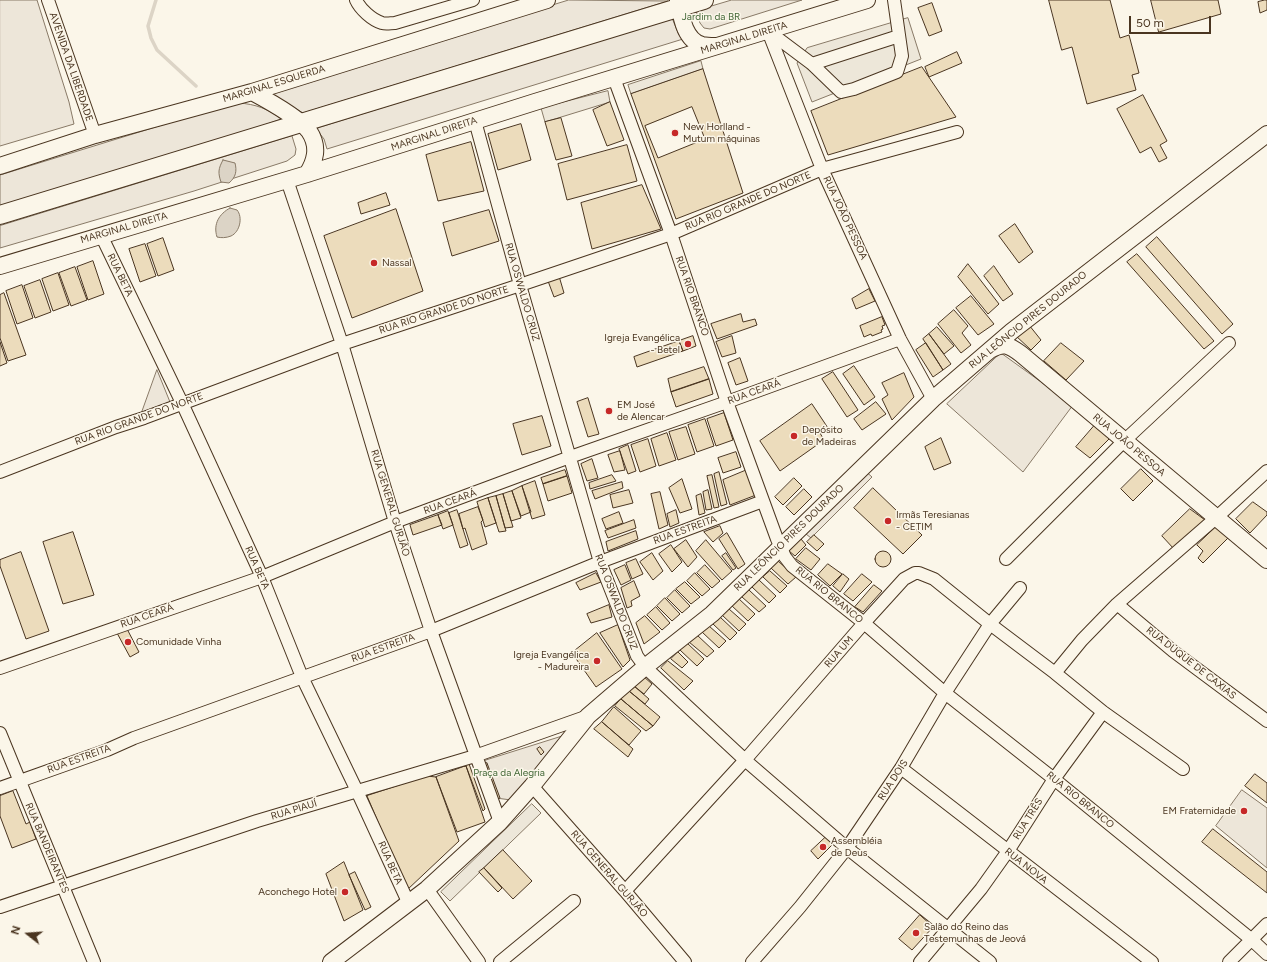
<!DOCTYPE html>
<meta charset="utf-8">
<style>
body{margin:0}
#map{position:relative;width:1267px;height:962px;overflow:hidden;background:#fbf6e9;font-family:Figtree,sans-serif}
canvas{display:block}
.north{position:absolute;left:8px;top:914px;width:40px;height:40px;-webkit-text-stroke:3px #fbf6e9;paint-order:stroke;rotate:287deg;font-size:11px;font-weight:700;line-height:16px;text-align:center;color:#4a3520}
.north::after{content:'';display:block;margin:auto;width:14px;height:18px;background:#4a3520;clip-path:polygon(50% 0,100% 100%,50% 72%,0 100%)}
.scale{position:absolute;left:1129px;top:16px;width:82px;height:18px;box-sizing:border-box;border:2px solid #4a3520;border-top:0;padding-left:5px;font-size:12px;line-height:14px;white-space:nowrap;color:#4a3520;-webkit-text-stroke:3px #fbf6e9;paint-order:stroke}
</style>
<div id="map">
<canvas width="1267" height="962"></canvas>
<div class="north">N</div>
<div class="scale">50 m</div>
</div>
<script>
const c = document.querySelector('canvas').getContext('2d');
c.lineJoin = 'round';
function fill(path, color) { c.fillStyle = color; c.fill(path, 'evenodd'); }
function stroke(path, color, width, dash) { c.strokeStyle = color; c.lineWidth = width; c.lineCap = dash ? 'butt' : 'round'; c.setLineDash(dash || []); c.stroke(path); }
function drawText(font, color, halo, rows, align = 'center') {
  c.font = font + ' Figtree,sans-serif'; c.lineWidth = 3; c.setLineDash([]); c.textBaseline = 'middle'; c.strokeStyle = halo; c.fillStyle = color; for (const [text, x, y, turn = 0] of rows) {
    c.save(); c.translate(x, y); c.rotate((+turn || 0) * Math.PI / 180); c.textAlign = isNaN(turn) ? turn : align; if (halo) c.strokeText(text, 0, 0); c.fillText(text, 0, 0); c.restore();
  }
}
const green = new Path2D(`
 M0 0H37L69 102 74 124 0 146Z
 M569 0 668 1 303 113 271 94 270 92Z
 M732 0H802L710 29 704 28 700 23 696 11Z
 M672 18 679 35 683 39 327 149 324 139 317 130 318 128Z
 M239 103C255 104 269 109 281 119L231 137 0 207V175L230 104Z
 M292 136 296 149 295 155 287 161 194 191 0 248V226Z
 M1001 353 1073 405 1023 472 947 404Z
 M157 370 170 402 142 412Z
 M863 469 872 477 811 538 801 530Z
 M566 735 511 800 496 798 484 761Z
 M1242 790 1267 808V868L1216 826Z`);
const parking = new Path2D(`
 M908 18 921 59 812 102 797 63 807 48Z
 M701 61 703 69 631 94 628 85Z
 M608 91 610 102 545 122 541 108Z
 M532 804 541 813 450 901 441 892Z`);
const water = new Path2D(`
 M223 160 235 163C237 171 236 177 229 183L221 182C218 173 218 169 223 160Z
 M230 208 237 210C243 217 240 232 231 236 226 238 221 238 217 237 213 224 219 214 230 208Z`);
const stream = new Path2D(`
 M156 0 148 26 151 38 157 50 196 86`);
const building = new Path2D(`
 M1049 0H1110L1120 38 1129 35 1139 73 1132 75 1136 90 1087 104 1072 47 1062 50Z
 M1151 0H1218L1221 14 1159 32Z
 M1265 0H1267V10L1260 13 1258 2Z
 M932 3 942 31 929 36 918 8Z
 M957 52 962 63 929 77 925 67Z
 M922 67 956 117 828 155 811 111Z
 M703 69 743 193 676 219 631 94Z
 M1143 95 1167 141 1160 145 1167 158 1159 162 1151 147 1140 153 1117 109Z
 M610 102 624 140 607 146 593 110Z
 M692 107 705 139 658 158 645 126Z
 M561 118 572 156 556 160 545 122Z
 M521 124 531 160 498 170 488 134Z
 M471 142 484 191 438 201 426 155Z
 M627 145 637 181 567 200 558 164Z
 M642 185 661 229 592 249 581 203Z
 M386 193 390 205 361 214 358 203Z
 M396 209 423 291 352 318 324 236Z
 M489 210 499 241 452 256 443 223Z
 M1015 224 1033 252 1019 263 999 236Z
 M1157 237 1233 324 1222 334 1146 247Z
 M163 238 174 270 158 276 147 244Z
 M145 244 156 276 140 282 129 249Z
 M1137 254 1214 341 1204 349 1127 262Z
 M93 261 104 294 88 300 77 267Z
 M968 264 999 304 988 314 958 277Z
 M994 266 1013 294 1003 301 984 276Z
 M75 267 87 300 71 306 59 273Z
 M58 273 69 305 53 311 42 279Z
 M559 276 564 293 554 297 548 281Z
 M40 280 51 312 35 318 24 286Z
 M22 285 33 318 17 324 6 291Z
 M869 289 875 301 856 309 852 299Z
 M4 293 26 355 8 361 0 338V295Z
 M971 296 994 324 978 335 956 308Z
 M954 310 968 326 962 333 971 345 961 353 938 324Z
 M741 314 743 322 755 319 757 325 717 339 711 324Z
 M882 317 885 325 882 326 883 329 881 330 882 332 872 336 871 334 864 337 860 326Z
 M1029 325 1041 340 1031 350 1015 335Z
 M937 327 954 346 944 354 929 334Z
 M929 334 951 364 943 370 923 339Z
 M693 336 696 346 683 351 679 341Z
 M732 336 736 353 722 357 716 342Z
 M679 341 683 351 637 367 634 357Z
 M0 342 7 363 0 366Z
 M926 343 943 370 933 377 916 350Z
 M1061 343 1084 361 1066 380 1044 361Z
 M740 358 748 381 736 385 728 363Z
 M854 366 875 397 864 405 843 374Z
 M704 367 709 379 671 392 668 379Z
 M833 372 858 410 847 417 822 379Z
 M904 373 914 397 892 420 882 399 888 395 882 383Z
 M709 379 713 394 676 407 671 392Z
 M588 398 599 434 588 437 577 402Z
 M876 402 886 414 862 430 854 419Z
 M812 404 828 428 820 433 824 440 780 471 760 441Z
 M724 413 733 440 716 446 707 419Z
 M542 416 551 446 522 455 513 424Z
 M705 419 714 446 697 452 688 425Z
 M1095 425 1109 439 1090 458 1076 447Z
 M686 427 695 454 678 460 669 432Z
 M667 433 676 460 659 466 651 439Z
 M941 438 951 463 934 470 925 447Z
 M648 439 656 466 640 472 631 445Z
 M628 445 636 471 628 474 619 449Z
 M620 451 625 470 614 472 608 455Z
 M736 452 741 467 723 473 718 458Z
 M592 459 598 478 587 481 581 464Z
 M1141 469 1153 481 1133 501 1121 489Z
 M565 470 567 476 543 484 541 478Z
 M747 470 756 495 730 505 723 480Z
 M719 472 727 504 721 506 714 474Z
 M612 475 616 481 590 489 589 483Z
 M712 475 719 507 714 508 707 476Z
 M567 476 572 493 548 501 543 484Z
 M794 478 802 486 783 505 775 497Z
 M682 479 692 509 680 513 669 488Z
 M535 481 545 515 532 519 522 486Z
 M622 482 623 488 595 499 592 491Z
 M522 486 531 512 521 516 512 491Z
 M873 488 922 535 903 554 854 508Z
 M804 489 812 497 794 515 786 507Z
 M629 490 633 503 613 508 610 495Z
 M708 490 712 509 706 510 703 492Z
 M512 491 521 518 511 521 503 494Z
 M660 492 668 525 659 529 651 494Z
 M503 494 513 527 505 528 496 496Z
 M701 494 705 513 699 515 696 496Z
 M496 496 506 531 499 532 488 498Z
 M488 498 496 523 485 527 477 502Z
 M1253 502 1267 512V515L1250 533 1236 519Z
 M478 507 483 520 481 522 487 544 472 550 465 528 463 529 459 514Z
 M1190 509 1205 520 1174 549 1162 536Z
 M457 510 468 545 460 548 449 513Z
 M676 510 679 523 670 527 667 514Z
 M448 511 453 525 443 529 438 515Z
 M619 512 623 523 606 529 602 519Z
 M438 515 442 525 413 535 410 525Z
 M634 520 636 528 608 538 605 531Z
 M720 526 723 533 713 542 704 532Z
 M1217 526 1228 538 1203 563 1198 558 1203 551 1197 545Z
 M636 531 638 539 608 551 606 542Z
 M73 532 94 595 63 604 43 542Z
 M727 533 745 564 738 569 719 539Z
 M814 535 824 544 817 551 807 542Z
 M801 539 806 545 795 556 789 551Z
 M686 540 697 557 688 567 674 549Z
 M706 540 732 571 722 580 696 551Z
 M671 545 682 562 672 572 659 554Z
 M806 548 820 559 811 570 796 559Z
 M875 559a8 8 0 1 1 16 0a8 8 0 1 1-16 0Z
 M21 552 49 631 26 639 0 566V560Z
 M652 553 663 571 653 580 640 562Z
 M726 553 736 568 733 570 722 556Z
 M636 559 643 574 632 579 626 563Z
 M778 561 796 577 788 584 771 568Z
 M828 564 842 574 830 586 818 575Z
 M625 565 631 580 621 585 614 570Z
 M705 565 720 581 712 588 697 573Z
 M770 571 787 586 780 593 763 577Z
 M596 573 601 582 580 590 576 583Z
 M695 573 710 589 702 596 687 581Z
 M843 574 849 579 840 592 833 586Z
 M862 574 872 582 853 601 844 594Z
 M759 580 776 596 769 603 752 587Z
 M634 581 640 596 631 601 632 606 627 608 621 588Z
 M685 582 700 597 691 604 676 589Z
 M874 585 882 591 863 612 855 607Z
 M675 590 690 606 682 613 667 598Z
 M749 590 766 606 759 612 742 597Z
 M665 598 680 614 672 621 657 606Z
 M738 598 755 614 748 621 731 605Z
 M609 605 612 617 591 623 587 614Z
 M656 607 670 623 662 630 647 615Z
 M729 609 746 624 739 631 722 615Z
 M645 616 660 632 644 644 636 623Z
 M720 617 737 633 730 640 713 624Z
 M618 625 630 660 623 667 600 633Z
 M709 626 726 641 719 648 702 632Z
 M126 627 139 652 130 657 117 633Z
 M597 633 622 669 596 687 572 653Z
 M697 635 714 651 707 657 689 642Z
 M687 643 704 659 697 666 680 650Z
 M678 652 688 662 682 668 671 659Z
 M668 661 693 681 684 690 661 668Z
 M643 676 652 684 644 694 634 686Z
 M634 686 649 699 645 704 629 691Z
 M629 691 660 717 653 726 621 699Z
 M621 699 653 726 646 731 615 706Z
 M614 707 641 731 629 745 602 722Z
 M602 722 633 749 628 757 594 729Z
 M540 747 544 752 541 755 537 749Z
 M468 761 485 809 483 811 466 766 458 767Z
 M487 763 500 798 495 800 482 765Z
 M466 766 485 822 457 832 436 777Z
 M1255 774 1267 783V803L1245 786Z
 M427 776 436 777 459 841 407 890 367 796Z
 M13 791 26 824 30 822 36 839 12 848 0 816V796Z
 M1213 829 1267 872V893L1202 842Z
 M827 836 834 843 818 859 811 851Z
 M503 850 532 881 513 899 484 868Z
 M344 862 363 910 344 921 326 874Z
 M484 868 502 888 498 892 479 872Z
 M355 872 371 907 365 910 349 875Z
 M920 915 933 927 912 950 899 939Z`);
const minor = new Path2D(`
 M48 0 95 135
 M356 0C360 9 372 20 382 23 386 24 391 23 395 23L473 0
 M768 31 822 169 900 339 933 399
 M768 31 812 64 841 92 854 89 897 72 902 56 894 0
 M812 64 899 36
 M614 78 671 234 727 402 777 539 785 557 792 566 864 623 945 693 1054 779 1252 940 1267 954
 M475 121 520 285 600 562 637 656 645 667 745 760 847 848 990 962
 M287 180 342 344 395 522 431 631 500 822
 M101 235 182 403 262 577 302 677 357 791 409 904
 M0 472 116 427 144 418 342 344 520 285 671 234 822 169 957 132
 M1006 559 1124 441 1229 343
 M1117 604 1173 651 1267 721
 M0 668 262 577 395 522 570 457 727 402 900 339
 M1055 673 1082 640 1117 604 1217 517 1267 471
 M0 733 94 962
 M901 768 1152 962
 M532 786 625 891 685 962
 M0 788 107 750 134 738 431 631 600 562 763 501
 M427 889 479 962
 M625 891 745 760 864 623 904 579 915 573H919L934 579 990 624 1055 673 1103 712 1183 769
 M0 907 257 821 475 756 588 716
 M500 962 574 901
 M752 962 800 907 847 848 901 768 945 693 990 624 1020 588
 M920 962 981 889 1008 851 1054 779 1103 712
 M1229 962 1267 924`);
const major = new Path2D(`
 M678 0C681 15 684 40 702 45 706 46 711 46 715 46
 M252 92C267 100 299 118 309 131 313 137 316 146 315 154 314 161 311 168 307 174
 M0 166 95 135 252 92 547 0
 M0 266 307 174 535 102 867 0
 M990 350C1004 342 1009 345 1021 354L1267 560
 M331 962 427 889 500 822 532 786 588 716 645 667 712 614 933 399 1012 331 1267 134`);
const highway = new Path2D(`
 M0 215 704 0`);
const markers = [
 [675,133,4,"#c62828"],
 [374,263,4,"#c62828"],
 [688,344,4,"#c62828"],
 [609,411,4,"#c62828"],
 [794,436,4,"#c62828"],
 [888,521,4,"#c62828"],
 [128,642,4,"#c62828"],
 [597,661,4,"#c62828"],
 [1244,811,4,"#c62828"],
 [823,847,4,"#c62828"],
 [345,892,4,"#c62828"],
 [916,933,4,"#c62828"]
];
const parkNames = [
 ["Jardim da BR",711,17],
 ["Praça da Alegria",509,773]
];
const streetNames = [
 ["MARGINAL DIREITA",744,38,-17],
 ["AVENIDA DA LIBERDADE",71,67,71],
 ["MARGINAL ESQUERDA",274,84,-17],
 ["MARGINAL DIREITA",434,134,-18],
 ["RUA RIO GRANDE DO NORTE",748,201,-23],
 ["RUA JOÃO PESSOA",845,218,65],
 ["MARGINAL DIREITA",124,228,-16],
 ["RUA BETA",120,275,64],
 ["RUA OSWALDO CRUZ",522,292,74],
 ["RUA RIO BRANCO",692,296,71],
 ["RUA RIO GRANDE DO NORTE",444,310,-18],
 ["RUA LEÔNCIO PIRES DOURADO",1028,320,-39],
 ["RUA CEARÁ",754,392,-20],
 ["RUA RIO GRANDE DO NORTE",139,419,-20],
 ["RUA JOÃO PESSOA",1129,445,40],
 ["RUA CEARÁ",450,502,-20],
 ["RUA GENERAL GURJÃO",390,503,73],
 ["RUA ESTREITA",685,530,-20],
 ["RUA LEÔNCIO PIRES DOURADO",789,538,-44],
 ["RUA BETA",257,568,66],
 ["RUA RIO BRANCO",829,595,39],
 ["RUA OSWALDO CRUZ",616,602,69],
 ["RUA CEARÁ",147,616,-19],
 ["RUA ESTREITA",383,648,-20],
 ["RUA UM",839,652,-49],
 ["RUA DUQUE DE CAXIAS",1191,663,38],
 ["RUA ESTREITA",79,759,-20],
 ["RUA DOIS",893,780,-57],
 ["RUA RIO BRANCO",1080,800,39],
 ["RUA PIAUÍ",294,810,-17],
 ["RUA TRÊS",1028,819,-58],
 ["RUA BANDEIRANTES",47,848,67],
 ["RUA BETA",390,863,66],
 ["RUA NOVA",1026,866,38],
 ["RUA GENERAL GURJÃO",609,874,49]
];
const poiNames = [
 ["New Horlland -",683,127],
 ["Mutum máquinas",683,139],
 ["Nassal",382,263],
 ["Igreja Evangélica",680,338,"right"],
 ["- Betel",680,350,"right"],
 ["EM José",617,405],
 ["de Alencar",617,417],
 ["Depósito",802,430],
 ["de Madeiras",802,442],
 ["Irmãs Teresianas",896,515],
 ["- CETIM",896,527],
 ["Comunidade Vinha",136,642],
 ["Igreja Evangélica",589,655,"right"],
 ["- Madureira",589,667,"right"],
 ["EM Fraternidade",1236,811,"right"],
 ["Assembléia",831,841],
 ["de Deus",831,853],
 ["Aconchego Hotel",337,892,"right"],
 ["Salão do Reino das",924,927],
 ["Testemunhas de Jeová",924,939]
];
fill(green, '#ede6d9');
stroke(green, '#887966', 1);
fill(parking, '#ede7d9');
stroke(parking, '#887966', 1);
fill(water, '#dcd4c6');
stroke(water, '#887966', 1);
stroke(stream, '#dcd4c6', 3.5);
fill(building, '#ecdcbc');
stroke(building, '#4a3520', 1);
stroke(minor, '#4a3520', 14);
stroke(major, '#4a3520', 18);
stroke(highway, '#4a3520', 20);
stroke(minor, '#fbf6e9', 12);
stroke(major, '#fbf6e9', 16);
stroke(highway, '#fbf6e9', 18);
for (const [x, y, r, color] of markers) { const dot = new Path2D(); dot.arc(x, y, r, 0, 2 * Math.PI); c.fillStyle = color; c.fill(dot); stroke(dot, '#fbf6e9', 1.5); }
drawText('10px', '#436837', '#fbf6e9', parkNames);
drawText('10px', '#4a3520', '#fbf6e9', streetNames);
drawText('10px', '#4a3520', '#fbf6e9', poiNames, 'left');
</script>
